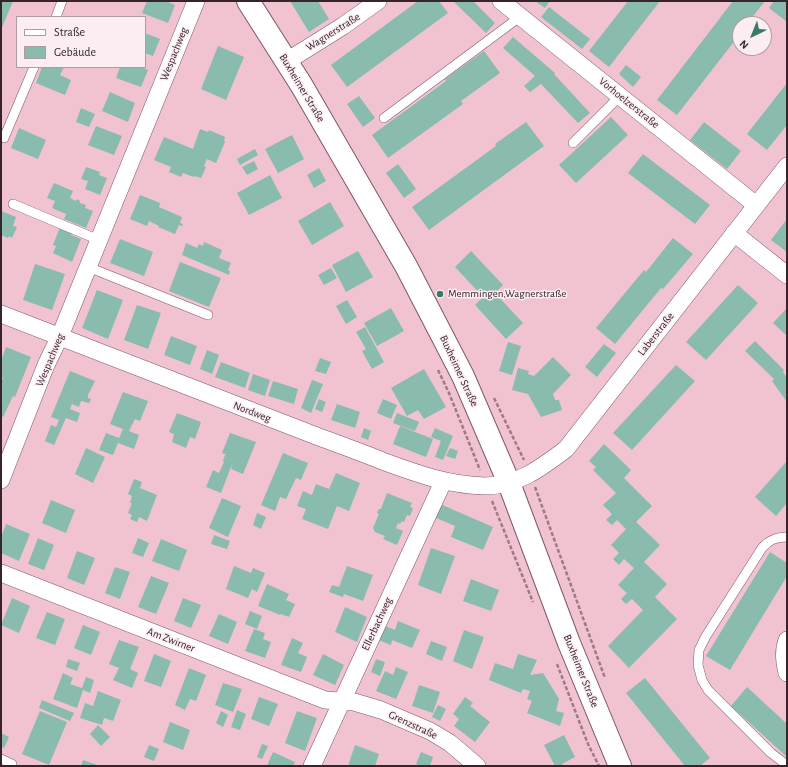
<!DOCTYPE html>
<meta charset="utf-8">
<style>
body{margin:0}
#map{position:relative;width:788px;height:767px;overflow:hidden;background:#f1c3d1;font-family:"Alegreya Sans",sans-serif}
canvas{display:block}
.frame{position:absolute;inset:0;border:2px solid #36242a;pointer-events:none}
.legend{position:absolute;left:16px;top:16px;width:130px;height:52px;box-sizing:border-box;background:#fcedf2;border:1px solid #ad9da2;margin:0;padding:5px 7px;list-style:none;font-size:12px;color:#36242a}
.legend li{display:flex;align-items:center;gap:8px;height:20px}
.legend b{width:20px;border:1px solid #ad9da2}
.north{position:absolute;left:732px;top:16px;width:40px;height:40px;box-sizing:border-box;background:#fcedf2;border:1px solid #ad9da2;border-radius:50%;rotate:223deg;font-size:11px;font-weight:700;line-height:16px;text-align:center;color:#36242a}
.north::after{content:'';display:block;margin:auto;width:14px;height:18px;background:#387b6d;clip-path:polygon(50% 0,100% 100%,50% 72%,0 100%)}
</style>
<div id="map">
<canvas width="788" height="767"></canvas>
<div class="frame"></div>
<ul class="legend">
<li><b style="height:5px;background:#fff"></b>Straße</li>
<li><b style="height:11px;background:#89bbaf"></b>Gebäude</li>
</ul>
<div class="north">N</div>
</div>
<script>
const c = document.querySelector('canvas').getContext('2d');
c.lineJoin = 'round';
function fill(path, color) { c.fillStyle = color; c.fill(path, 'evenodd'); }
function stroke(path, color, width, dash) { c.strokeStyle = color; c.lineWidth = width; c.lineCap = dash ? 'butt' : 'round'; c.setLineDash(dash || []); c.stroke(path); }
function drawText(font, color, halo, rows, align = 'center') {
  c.font = font + ' "Alegreya Sans",sans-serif'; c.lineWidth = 3; c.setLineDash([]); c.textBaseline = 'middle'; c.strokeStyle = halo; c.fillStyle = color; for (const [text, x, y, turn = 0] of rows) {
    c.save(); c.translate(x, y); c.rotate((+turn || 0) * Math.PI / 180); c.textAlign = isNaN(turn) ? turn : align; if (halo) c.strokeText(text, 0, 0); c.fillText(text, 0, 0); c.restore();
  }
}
const building = new Path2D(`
 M1 1H13L1 30Z
 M147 1H166L175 5 168 23 142 13Z
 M290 1H318L329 19 309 32Z
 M418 1H439L448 13 347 87 331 65Z
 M456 1H473L495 23 486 33 454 2Z
 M535 1H550L545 8Z
 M628 1H660L609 67 589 51Z
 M733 1H765L747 24H740V34L677 115 657 100Z
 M774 1 787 2V22L769 8Z
 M549 7 590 39 582 49 541 17Z
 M145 33 160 39 153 56 145 53Z
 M513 37 555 73 554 74 590 113 578 123 541 84 530 92 524 86 535 76 503 48Z
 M218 46 244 57 226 100 201 89Z
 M484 51 500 73 461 101 463 104 388 158 372 135 446 81 445 79Z
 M626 65 641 77 633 87 619 74Z
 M42 67H64L60 75 71 80 65 95 36 83Z
 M120 67H141L148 70 141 87 116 78Z
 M787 83V125L767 150 747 134Z
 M110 92 135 103 128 122 102 111Z
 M359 96 375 118 363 127 347 104Z
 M81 108 95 114 89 127 76 122Z
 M611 117 628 135 576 183 559 165Z
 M526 122 544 146 429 230 412 207 496 146 495 144Z
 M704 122 741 151 727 169 690 140Z
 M96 126 122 136 114 155 88 145Z
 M19 128 46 140 38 159 11 148Z
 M200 129 208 132 209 130 225 137 224 141 225 142 216 163 207 159 204 166 206 167 201 178 195 176 194 177 183 173 181 177 169 172 171 167 154 160 164 137 193 149Z
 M292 135 304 159 278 173 265 149Z
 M255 149 258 155 240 165 237 159Z
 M643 154 710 205 695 224 628 173Z
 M254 161 258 169 247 175 242 167Z
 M398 164 416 189 404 198 386 173Z
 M86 167 100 172 99 175 107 178 100 195 85 189 88 181 81 179Z
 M319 168 326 181 314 188 307 175Z
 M270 175 282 198 249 215 237 193Z
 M54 183 73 191 70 198 76 201 77 199 80 201V203L86 205 85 208 93 211 86 228 64 219 66 214 52 208 55 201 47 198Z
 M140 195 160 203 159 207 182 217 180 223 183 224 182 226 179 225 175 234 158 227 159 226 149 221 147 226 130 219Z
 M330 202 344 226 312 245 298 221Z
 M1 211 16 217 13 226 17 227 12 238 9 236 8 238 1 235Z
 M787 219V252L771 240Z
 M60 227 72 232 71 235 81 239 72 262 53 253 56 246 53 245Z
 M673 238 693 254 663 289 661 288 615 344 596 328 644 270 646 272Z
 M120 239 153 252 144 276 110 263Z
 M204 242 222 250 219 258 231 263 228 270 230 271 229 275 182 255 186 243 197 248 199 244 203 246Z
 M358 251 373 277 346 292 332 265Z
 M471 251 503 285 495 293 523 323 506 339 475 305 483 297 455 267Z
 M180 262 221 278 209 307 169 291Z
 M35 264 65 274 52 310 23 300Z
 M331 268 337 278 324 285 318 275Z
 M738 285 758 303 706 360 686 342Z
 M97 290 123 300 108 339 82 328Z
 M347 300 357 317 346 324 336 306Z
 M137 305 161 313 148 349 124 340Z
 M391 308 404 331 377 346 364 323Z
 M787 308V336L773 323Z
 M365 327 384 362 372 369 362 351 366 349 356 332Z
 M171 336 197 346 190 365 164 355Z
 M755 341 784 370 783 372 787 378V402L772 381 774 379 745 351Z
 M508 342 521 346 512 375 499 371Z
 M604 344 616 353 597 377 585 367Z
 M6 347 31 357 15 397 13 396 3 417 1 416V383L3 378 1 377V361Z
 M207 350 219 355 212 374 200 369Z
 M553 357 571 375 553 394 555 400H559L562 410 541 417 528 394 512 390 518 368 529 371 528 374 534 376Z
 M320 358 331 362 326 374 315 371Z
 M221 362 250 373 245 388 215 377Z
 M676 365 695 381 632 450 613 433Z
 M424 369 446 407 424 419 418 410 407 416 391 388Z
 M70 371 95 381 88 395V398L91 399 89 403 81 401 79 407 72 404 73 401 70 409 80 413 77 422 66 418 54 445 45 441 51 425 56 427 59 420 51 417Z
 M253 374 270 380 265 396 248 390Z
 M312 380 323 384 311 413 301 408Z
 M273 381 298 389 294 404 268 396Z
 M123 392 148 401 140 421 135 419 129 431 139 435 134 449 118 443 113 455 99 450 106 433 119 438 123 429 110 424Z
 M319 399 326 402 322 412 315 409Z
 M383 399 397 405 391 419 377 413Z
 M337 404 360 412 355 428 331 420Z
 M177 413 201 422 195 439 190 437 186 448 172 442 174 434 169 432Z
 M397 413 419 422 415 431 393 423Z
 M400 426 433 439 426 457 393 444Z
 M364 428 371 431 368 440 361 437Z
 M435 428 453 436 443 460 435 457 441 441 431 437Z
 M230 433 256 442 243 474 231 469 232 464 221 493 206 487 213 470 219 473 224 462 223 461 225 455H227L222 453Z
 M604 444 631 470 624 478 652 506 636 522 660 545 644 562 667 584 655 597 677 619 629 668 608 646 643 610 632 599 626 604 621 599 627 593 618 585 634 568 624 559 619 565 613 559 619 553 611 545 626 529 617 520 612 525 606 520 612 514 603 505 616 493 593 470 596 467 589 461Z
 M86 448 105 457 93 483 75 474Z
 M450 448 458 451 455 459 446 456Z
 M283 453 308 463 301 480 296 478 286 499 280 497 275 511 261 505Z
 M787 461V503L776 516 755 497Z
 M336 473 360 483 349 511 337 506 328 529 302 519 306 509 297 506 303 491 312 495 316 484 329 489Z
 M134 479 142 482 140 488 157 495 147 521 139 517 137 522 130 519 132 515 128 513 132 503H130L132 496 128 494Z
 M387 493 412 503 410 507 413 508 410 516 407 515 404 522 402 521 400 524 398 523 396 528 403 531 397 545 383 539 385 536 375 532 373 528 379 514 377 513 379 509H381Z
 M222 498 241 506 228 537 209 528Z
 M51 500 75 510 66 533 42 523Z
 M440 504 493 527 483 550 451 537 455 526 434 517Z
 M257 513 266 517 261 529 253 525Z
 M6 524 30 534 19 561 1 553V538Z
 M214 535 230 541 227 549 211 544Z
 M38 538 54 545 44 570 28 564Z
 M138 538 149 543 143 557 132 553Z
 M161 539 187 550 179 571 152 561Z
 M431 548 455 556 441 594 418 585Z
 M77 551 95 558 84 585 67 578Z
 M770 552 787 563V576L730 670 706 656Z
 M234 566 251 573 253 568 265 573 257 592 252 589 248 598 226 589Z
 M347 566 373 575 363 601 344 594 343 597 329 592 332 585 339 587Z
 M115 567 130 572 120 599 105 593Z
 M151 576 169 583 156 614 138 607Z
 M471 579 499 590 491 611 463 601Z
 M267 584 289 594 286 600 295 604 289 617 281 614 280 615 258 606Z
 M12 598 30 606 19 633 1 625Z
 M183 598 201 605 191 628 174 621Z
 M345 607 367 617 357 642 335 632Z
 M250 611 262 616 257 629 245 624Z
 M47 612 65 619 55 645 36 638Z
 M219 614 237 622 228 644 209 636Z
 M398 621 420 630 412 648 392 640 391 645 378 640 383 625 395 630Z
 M83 625 100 632 91 655 74 648Z
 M254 629 265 633 263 639 271 642 265 658 245 651Z
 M464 630 484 637 472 669 453 661Z
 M292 638 303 643 298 653 307 657 301 672 281 665Z
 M119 640 139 647 130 669 138 673 132 688 113 680 119 668 109 664Z
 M431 641 447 647 442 661 426 654Z
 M154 654 171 661 161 687 144 681Z
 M323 654 344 665 335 685 313 675Z
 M518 654 537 660 530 675 543 673 559 699 556 711 564 713 560 726 527 713 532 701 527 699 530 691 523 689 521 693 489 680 495 663 513 669Z
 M68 659 80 663 77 671 66 667Z
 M376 659 385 662 380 676 371 672Z
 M396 667 408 672 396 699 376 691 385 671 393 675Z
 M189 668 206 675 196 701 190 699 185 710 175 705Z
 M63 673 73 678 70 684 82 688 86 677 94 680 90 693 83 690 77 708 53 699Z
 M645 678 710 758 700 766H685L626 693Z
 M223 683 242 689 233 712 215 705Z
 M419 685 440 692 433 713 412 706Z
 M747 687 787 724V757L731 706Z
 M98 691 121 700 113 721 104 718 102 725 80 718 85 703 93 706Z
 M259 697 278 704 269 726 251 719Z
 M465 697 473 703 470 706 490 722 475 742 454 726 459 719 453 714Z
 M42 700 74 713 70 721 39 708Z
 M438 705 446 709 440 721 432 717Z
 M237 710 246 714 240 730 231 727Z
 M40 711 67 722 49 765 22 754Z
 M221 711 228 715 223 727 216 723Z
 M297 711 317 718 305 751 285 743Z
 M170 722 190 730 183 750 163 742Z
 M98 725 110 737 101 746 90 734Z
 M1 733 9 737 4 748 1 746Z
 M564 735 575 757 562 764 563 766H555L544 745Z
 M262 744 268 746 262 759 257 757Z
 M149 745 159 749 154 761 144 757Z
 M355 745 379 754 375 766H348Z
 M273 752 295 762 293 766H267Z
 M421 752 433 757 430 766H421L416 764Z
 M83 760 100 766H81Z`);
const path = new Path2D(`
 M438 370 449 393 480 470
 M494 398 524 460
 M535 487 605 678
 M492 501 533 602
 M557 664 588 744 599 766`);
const service = new Path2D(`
 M56 17 62 1
 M384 118 521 16
 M1 136 4 138 34 67
 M573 143 620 96
 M13 204 99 240
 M88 267 208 315
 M787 537C776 537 769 540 762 548L706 636 699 650 698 665 702 680 708 690 771 753 787 765
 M1 759 12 764 11 766`);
const minor = new Path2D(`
 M501 1 756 205
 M287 61 343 26 378 1
 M734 233 787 275
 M1 314C107 354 213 397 319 437 341 445 363 453 385 462 418 474 448 485 485 486 517 486 541 468 566 449L787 166
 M1 480 46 365 60 336 196 1
 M1 573 325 700 354 702 381 710 430 731 450 743 477 766
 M787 640C783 651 784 662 787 673
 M312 766 443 482`);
const secondary = new Path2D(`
 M248 1 302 86 406 266 463 376 509 483 569 643 620 766`);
const markers = [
 [440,294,4,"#387b6d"]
];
const streetNames = [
 ["Wagnerstraße",333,32,-32],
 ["Wespachweg",174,54,-68],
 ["Buxheimer Straße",302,88,59],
 ["Vorhoelzerstraße",629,103,39],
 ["Laberstraße",656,334,-52],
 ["Wespachweg",50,360,-67],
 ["Buxheimer Straße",459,371,65],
 ["Nordweg",252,412,21],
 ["Ellerbachweg",377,624,-65],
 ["Am Zwirner",171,640,21],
 ["Buxheimer Straße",581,671,68],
 ["Grenzstraße",413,725,25]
];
const poiNames = [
 ["Memmingen,Wagnerstraße",448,294]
];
fill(building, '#89bbaf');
stroke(service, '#7f5764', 10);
stroke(minor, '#7f5764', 18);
stroke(secondary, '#7f5764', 24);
stroke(path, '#9d7b86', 2.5, [4, 2]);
stroke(service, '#fff', 9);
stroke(minor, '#fff', 17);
stroke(secondary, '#fff', 22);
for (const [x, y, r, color] of markers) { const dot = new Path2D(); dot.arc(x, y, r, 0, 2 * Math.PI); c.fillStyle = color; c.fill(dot); stroke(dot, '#fcedf2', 1.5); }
drawText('11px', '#36242a', '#fcedf2', streetNames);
drawText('11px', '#36242a', '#fcedf2', poiNames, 'left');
</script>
